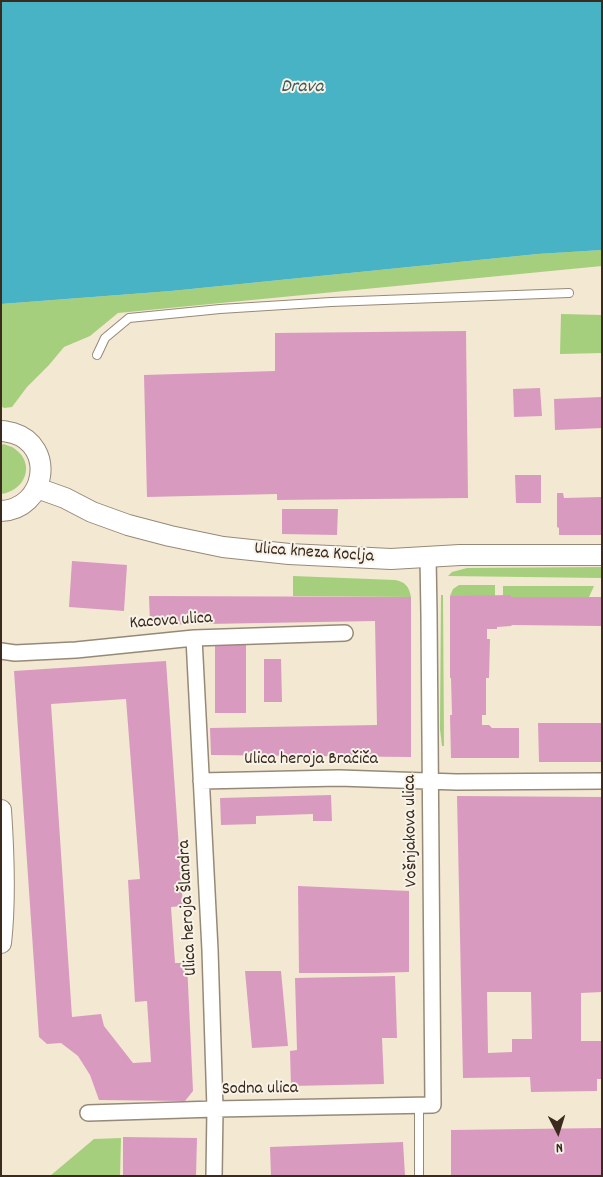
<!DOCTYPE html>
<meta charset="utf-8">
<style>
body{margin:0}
#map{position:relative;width:603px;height:1177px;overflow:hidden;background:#f3e8d2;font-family:Dekko,sans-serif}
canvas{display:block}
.frame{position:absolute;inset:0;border:2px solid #3b2a1e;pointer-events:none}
.north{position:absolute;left:533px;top:1107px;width:50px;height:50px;-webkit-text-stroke:4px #f7f3e8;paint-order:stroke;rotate:175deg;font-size:14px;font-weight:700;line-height:20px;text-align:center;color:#3b2a1e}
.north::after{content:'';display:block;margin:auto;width:18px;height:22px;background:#3b2a1e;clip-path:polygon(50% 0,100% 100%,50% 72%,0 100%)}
</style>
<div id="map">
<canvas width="603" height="1177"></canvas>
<div class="frame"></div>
<div class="north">N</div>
</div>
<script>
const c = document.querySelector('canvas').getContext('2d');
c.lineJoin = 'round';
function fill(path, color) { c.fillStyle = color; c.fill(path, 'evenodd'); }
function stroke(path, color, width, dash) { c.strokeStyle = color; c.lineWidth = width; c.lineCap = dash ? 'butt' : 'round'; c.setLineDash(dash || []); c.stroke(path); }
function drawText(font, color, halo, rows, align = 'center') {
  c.font = font + ' Dekko,sans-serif'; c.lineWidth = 4; c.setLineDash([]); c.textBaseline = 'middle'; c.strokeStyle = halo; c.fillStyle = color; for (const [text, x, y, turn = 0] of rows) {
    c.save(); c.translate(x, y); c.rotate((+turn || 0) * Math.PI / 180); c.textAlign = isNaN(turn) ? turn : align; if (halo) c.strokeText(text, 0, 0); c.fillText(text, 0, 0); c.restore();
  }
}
const green = new Path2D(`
 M602 250V266L118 313 90 336 64 347 49 365 27 387 12 407 4 408 1 406V304L171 291 538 254Z
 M561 314 602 315V353L560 354Z
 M4 444C8 446 12 446 15 449 36 464 25 491 1 494V445Z
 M467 568 602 567V578L448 576 452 572Z
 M293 576 395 580C405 582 409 586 411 597L293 596Z
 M459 585H495V596H450L453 589Z
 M503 586H594L589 597H511V595L503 596Z
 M441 595H443L444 746H442L440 729Z
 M121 1138 120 1176H50L94 1139Z`);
const water = new Path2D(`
 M1 1H602V250L538 254 171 291 1 304Z`);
const building = new Path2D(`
 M466 331 468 498 277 500V494L147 497 144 375 275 371V333Z
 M540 388 542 416 514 417 513 389Z
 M602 397V428L555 430 554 399Z
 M515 475H541V503H516Z
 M557 493H563L564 498 602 497V535H559V528L557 527Z
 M282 509H338L337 535 282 534Z
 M72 561 127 565 124 611 69 607Z
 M511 595V597H602V626L512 625 511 626 497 627V629H487V639H490L489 678H486V715H482V725H489L492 728H519V758H451L450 715H452L451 678H450V596Z
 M149 596 411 597V757L211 755 210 728 377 725 375 621 150 625Z
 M246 644V713H215V645Z
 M264 659H281L282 702H264Z
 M166 661 183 906 171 907 175 963H187L193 1091 185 1101 99 1100 90 1075 78 1056 61 1043 47 1044 39 1037 14 671ZM126 699 140 879 128 880 135 1002 147 1001 151 1062 133 1063 104 1026 101 1014 72 1017 51 704Z
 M538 723H602V762H539Z
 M331 795 332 821H313V814L256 816V824L221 825 220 798Z
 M457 796 602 797V992L581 993V1041H602V1079H597V1091L531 1092 530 1077 463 1078ZM487 992H531L532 1039H512V1052L488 1053Z
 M298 886 409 891V972L375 973H299Z
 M245 971H281L288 1046 252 1048Z
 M395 976 397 1038H382L384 1084 291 1086 290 1051 297 1050 295 978Z
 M602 1128V1176H451V1130Z
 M123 1137 197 1138 196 1176 123 1175Z
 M403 1142 405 1176H271L270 1147Z`);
const service = new Path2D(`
 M97 355 105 338 129 318 220 309 331 302 569 293
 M419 1106V1176`);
const minor = new Path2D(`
 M194 638 210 950 215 1109 214 1176
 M1 651 15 653 76 650 194 638 345 633
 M201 781 339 778 456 782 602 781
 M88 1113 215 1109 433 1105 429 615 428 557`);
const tertiary = new Path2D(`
 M1 431C5 431 8 432 13 433 56 446 46 509 1 511
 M37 488 65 498 92 512 128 525 170 536 223 547 289 554 391 559 460 555H602
 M1 810C4 854 6 899 1 943`);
const streetNames = [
 ["Ulica kneza Koclja",314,554,4],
 ["Kacova ulica",171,622,-4],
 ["Ulica heroja Bračiča",311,761],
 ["Vošnjakova ulica",412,831,-91],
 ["Ulica heroja Šlandra",189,908,-93],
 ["Sodna ulica",260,1090,-1]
];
const waterNames = [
 ["Drava",302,88]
];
fill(green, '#a5cf7c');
fill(water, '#48b3c5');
fill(building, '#d99ac0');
stroke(service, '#978978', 10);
stroke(minor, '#978978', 18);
stroke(tertiary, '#978978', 22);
stroke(service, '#fff', 8);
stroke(minor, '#fff', 15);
stroke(tertiary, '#fff', 20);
drawText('18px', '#3b2a1e', '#f7f3e8', streetNames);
drawText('italic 19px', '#405a58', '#f7f3e8', waterNames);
</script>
